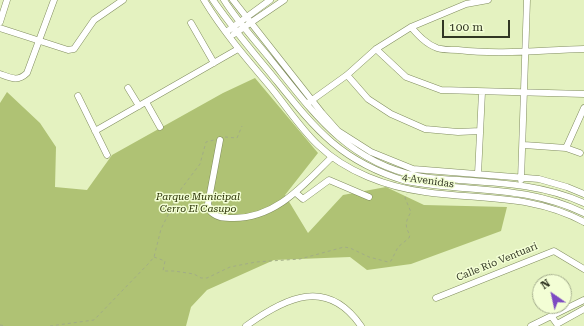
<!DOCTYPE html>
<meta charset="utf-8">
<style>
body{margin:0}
#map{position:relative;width:584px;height:326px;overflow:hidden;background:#e4f2c0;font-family:"Roboto Serif",serif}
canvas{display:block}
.north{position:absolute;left:532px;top:274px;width:40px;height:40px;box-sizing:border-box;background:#f3fed5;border:1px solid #a5ae8e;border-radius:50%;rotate:326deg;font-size:11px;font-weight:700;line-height:16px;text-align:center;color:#313623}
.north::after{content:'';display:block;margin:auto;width:14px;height:18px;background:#7d4ac2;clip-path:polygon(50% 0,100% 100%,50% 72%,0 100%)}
.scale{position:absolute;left:442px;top:20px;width:68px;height:18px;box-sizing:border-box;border:2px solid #313623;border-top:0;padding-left:5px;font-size:12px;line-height:14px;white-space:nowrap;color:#313623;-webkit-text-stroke:3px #f3fed5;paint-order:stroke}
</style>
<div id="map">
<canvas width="584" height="326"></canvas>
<div class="north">N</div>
<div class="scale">100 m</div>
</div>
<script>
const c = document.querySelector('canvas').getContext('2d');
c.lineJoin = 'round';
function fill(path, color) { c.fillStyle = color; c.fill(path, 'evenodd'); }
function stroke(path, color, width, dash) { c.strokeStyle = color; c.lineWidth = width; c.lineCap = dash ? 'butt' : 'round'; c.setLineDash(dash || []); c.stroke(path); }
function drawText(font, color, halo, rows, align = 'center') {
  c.font = font + ' "Roboto Serif",serif'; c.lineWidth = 3; c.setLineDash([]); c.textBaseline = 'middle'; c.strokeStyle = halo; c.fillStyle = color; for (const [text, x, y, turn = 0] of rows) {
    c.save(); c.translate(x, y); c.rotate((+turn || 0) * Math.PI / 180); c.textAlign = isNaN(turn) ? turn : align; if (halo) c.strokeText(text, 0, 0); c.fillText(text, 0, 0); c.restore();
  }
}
const green = new Path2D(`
 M255 78 318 153 285 195 308 233 343 195 386 187 424 205 507 207 501 231 411 264 367 270 350 257 274 260 207 290 191 307 186 326H0V103L7 92 40 123 56 147 55 187 87 190 112 155 223 93Z`);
const path = new Path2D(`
 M225 137 237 138 242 126
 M154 257 165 261 163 271H174L194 274 201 278H207L230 267 256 262 300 259 344 247 350 248 369 257 388 262 391 261 398 247 409 238 410 235C404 226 406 220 411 212L405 198 407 194
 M0 325 6 326
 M50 326 94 320 149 263 154 257 161 229 181 189 200 164 206 142 214 140`);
const minor = new Path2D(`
 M204 0C222 30 245 57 268 84 285 104 299 127 318 145 346 172 387 187 425 192 481 200 532 194 584 222
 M213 0C231 26 251 50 271 74 313 126 338 161 406 181 469 193 523 184 584 213
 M224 0C237 21 255 40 271 60 313 112 346 161 417 176 431 179 445 179 459 180 502 183 544 185 584 203
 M233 0 322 113 338 131 371 152 413 169 539 179 567 187 584 194
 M0 22 7 0
 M191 23 214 63
 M411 27C418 35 426 44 437 48 443 50 452 50 458 50 500 55 542 50 584 49
 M0 28 68 50 74 49 94 20 123 0
 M229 30 270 0
 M234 34 284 0
 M376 49 406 77 441 90 584 94
 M0 74C11 78 18 82 27 73L54 0
 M347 75 368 99 391 114 425 129 458 132 480 131
 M128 88 139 106
 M78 96 107 155
 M146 102 160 127
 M308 103 347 75 376 49 411 27 466 4 488 0
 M95 131 238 49
 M220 140 208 204 211 212C218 218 224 218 234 218 277 218 304 184 332 157
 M524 145 566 148 580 153
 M566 148 584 108
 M478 174 482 92
 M521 180 527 0
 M296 193 303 199 329 180 369 197
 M436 298 554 251 584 269
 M552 317 557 324 584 309
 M246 326C286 297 327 277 361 326
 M531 326 584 300`);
const streetNames = [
 ["4 Avenidas",428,181,8],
 ["Calle Río Ventuari",497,262,-22]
];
const parkNames = [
 ["Parque Municipal",198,197],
 ["Cerro El Casupo",198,209]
];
fill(green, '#afc274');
stroke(minor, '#818d5f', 7);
stroke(path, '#a2ad86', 1, [3, 3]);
stroke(minor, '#fff', 6);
drawText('10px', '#313623', '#f3fed5', streetNames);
drawText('italic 10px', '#272f02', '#f3fed5', parkNames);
</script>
